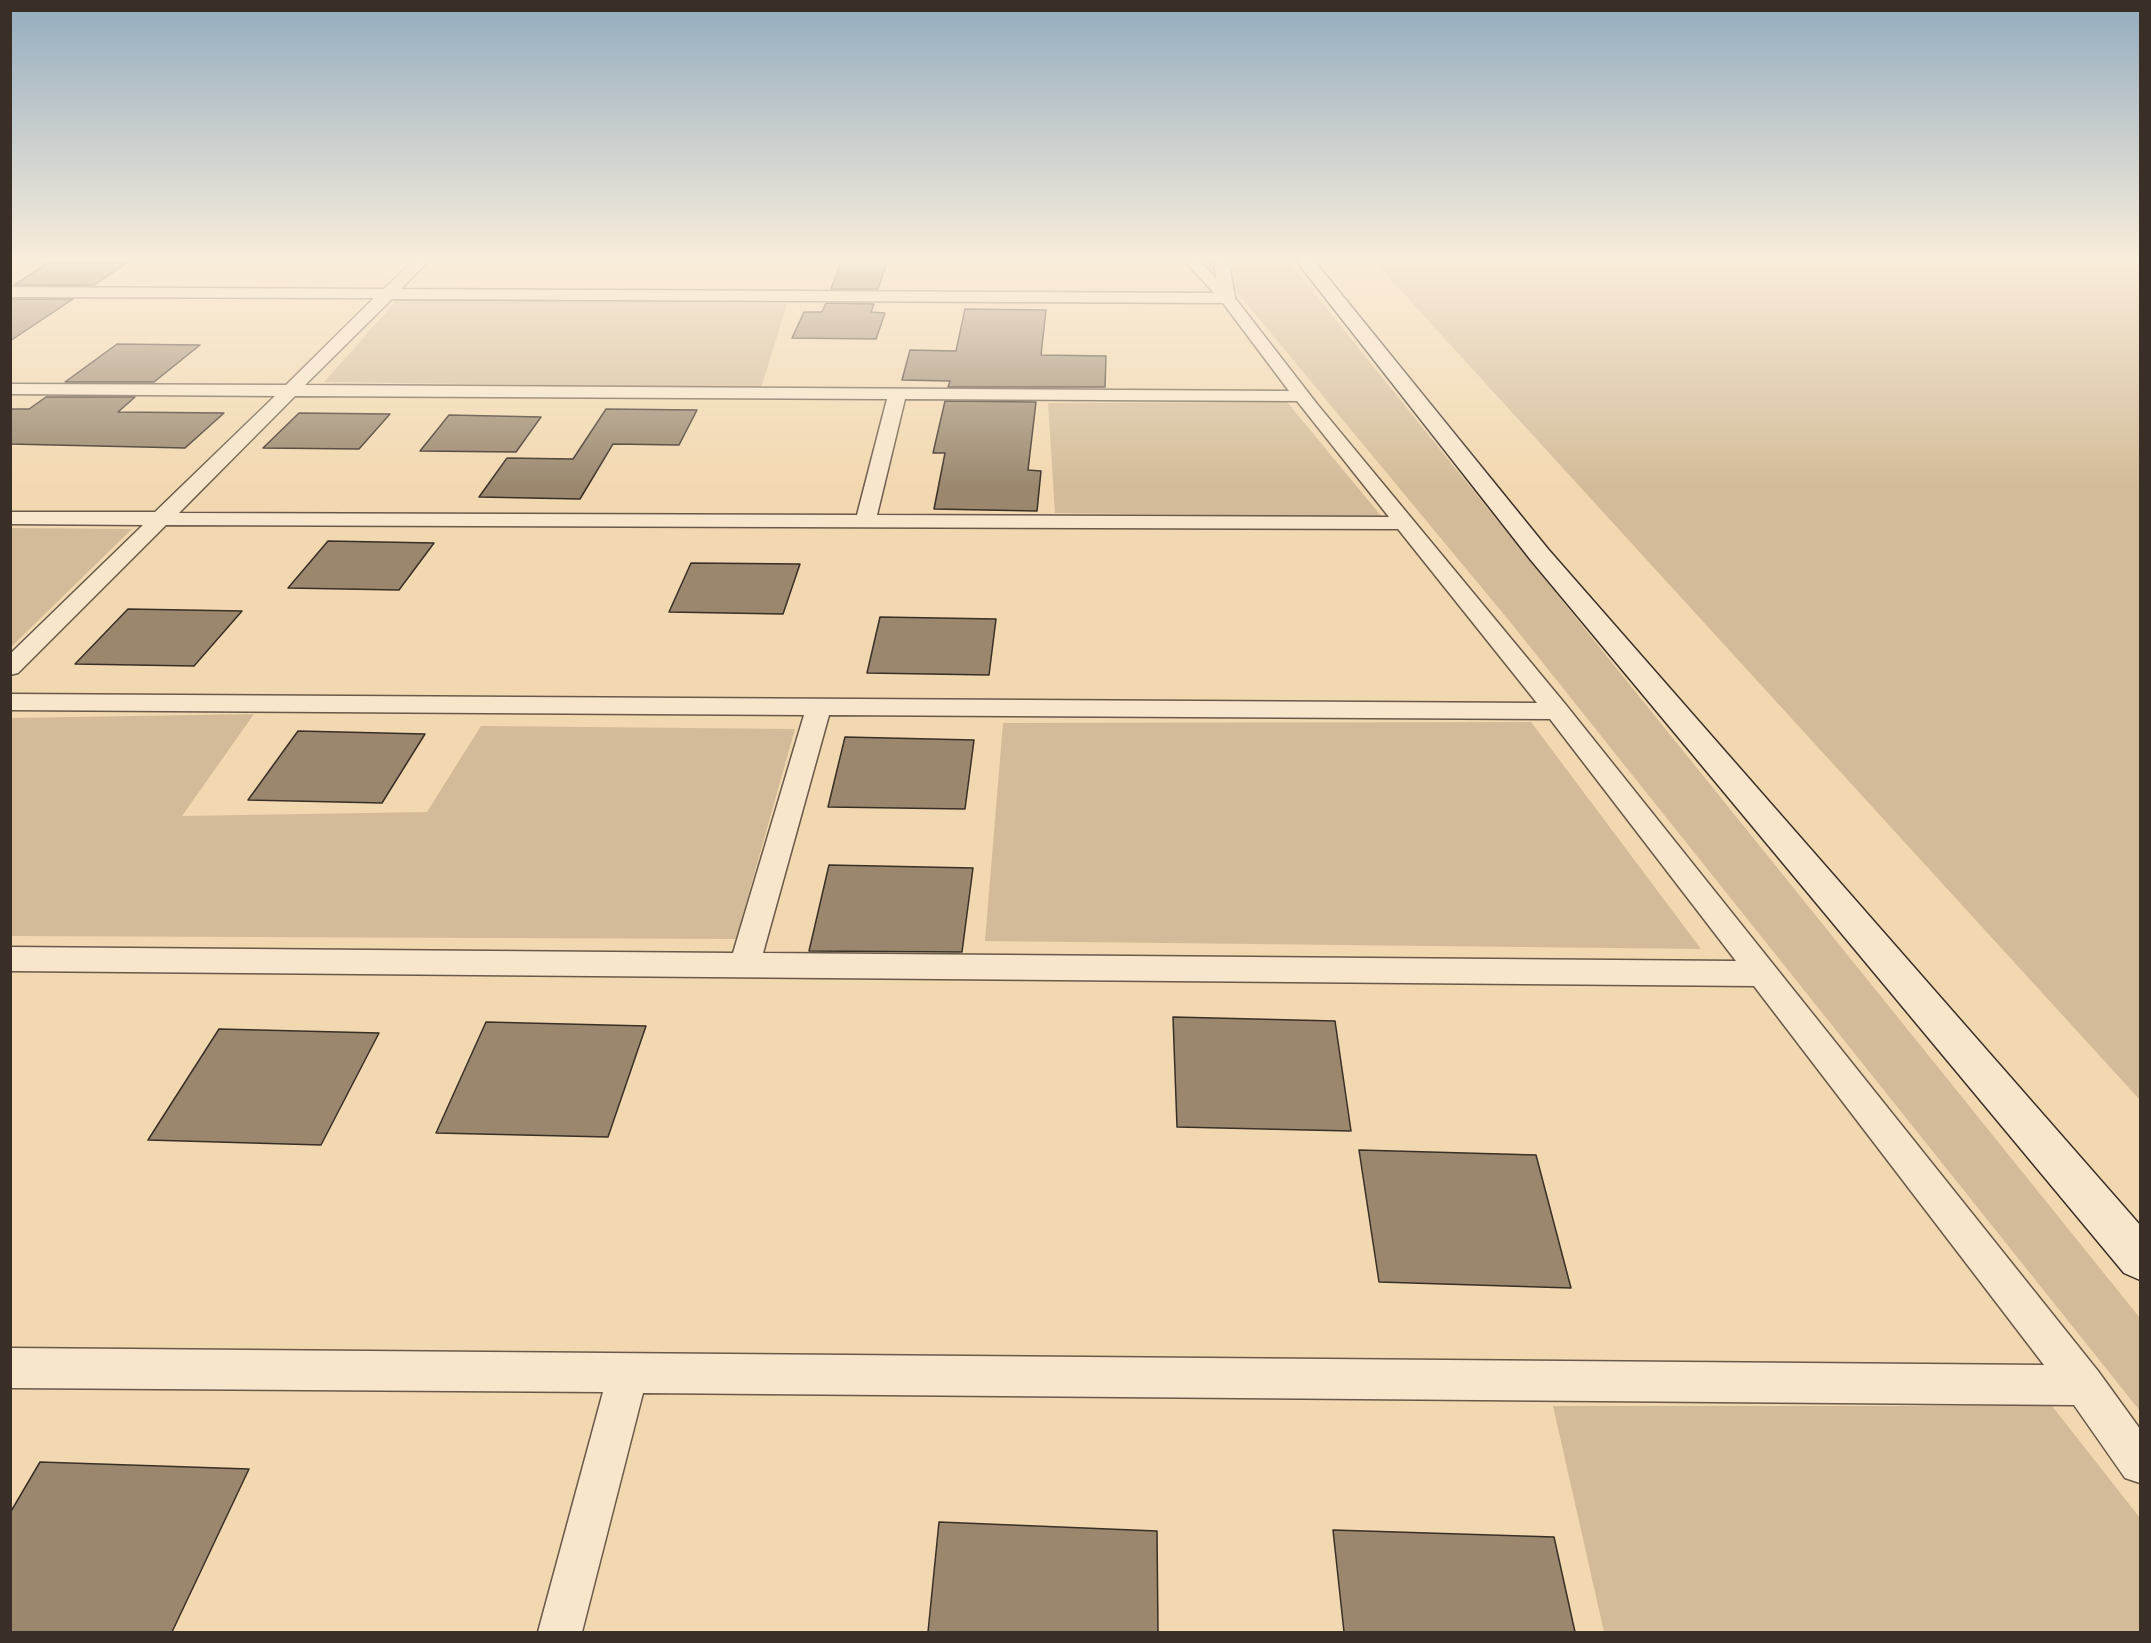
<!DOCTYPE html>
<style>
body{margin:0}
#map{position:relative;width:2151px;height:1643px;overflow:hidden;background:#f2d8b0;font-family:"Gentium Book Plus",serif}
canvas{display:block}
.frame{position:absolute;inset:0;border:12px solid #3a2f26;pointer-events:none}
</style>
<div id="map">
<canvas width="2151" height="1643"></canvas>
<div class="frame"></div>
</div>
<script>
const c = document.querySelector('canvas').getContext('2d');
c.lineJoin = 'round';
function fill(path, color) { c.fillStyle = color; c.fill(path, 'evenodd'); }
function stroke(path, color, width, dash) { c.strokeStyle = color; c.lineWidth = width; c.lineCap = dash ? 'butt' : 'round'; c.setLineDash(dash || []); c.stroke(path); }
const green = new Path2D(`
 M1200 258H1286L2140 1318V1411L1511 623 1241 297Z
 M1371 258H2140V1100Z
 M399 298 787 304 761 388 324 382Z
 M1287 402 1382 517 1055 513 1048 403Z
 M11 528 132 529 11 647Z
 M254 714 182 816 427 812 481 726 795 729 736 939 11 936V718Z
 M1531 722 1701 949 985 941 1003 723Z
 M1553 1406H2052L2140 1518V1632H1604Z`);
const building = new Path2D(`
 M49 262H128L94 285H14Z
 M840 265H886L878 289H831Z
 M10 299H73L10 341Z
 M826 303 874 304 871 312 885 313 876 339 792 338 804 312H822Z
 M965 309 1046 310 1041 355 1106 356 1105 387H948L950 381 902 380 910 350 956 351Z
 M117 344 200 345 154 382H65Z
 M46 397H135L118 412 224 413 185 448 10 444V409H29Z
 M945 401 1036 402 1028 470 1041 471 1037 511 934 509 945 453H933Z
 M606 409 697 410 679 445 613 444 580 499 479 497 507 458 573 459Z
 M299 413 390 414 359 449 263 448Z
 M449 415 541 417 516 452 420 451Z
 M328 541 434 543 399 590 288 588Z
 M691 563 800 564 783 614 669 612Z
 M128 609 242 611 194 666 75 664Z
 M880 617 996 619 989 675 867 673Z
 M298 731 425 734 382 803 248 800Z
 M845 737 974 740 965 809 828 807Z
 M829 865 973 868 962 952 809 951Z
 M1173 1017 1335 1021 1351 1131 1177 1127Z
 M486 1022 646 1026 608 1137 436 1133Z
 M219 1029 379 1033 321 1145 148 1140Z
 M1359 1150 1536 1155 1571 1288 1379 1282Z
 M40 1462 249 1469 172 1632H10V1513Z
 M939 1522 1157 1531 1158 1632H928Z
 M1333 1530 1554 1537 1575 1632H1344Z`);
const street = new Path2D(`
 M416 258H431L401 289 1214 293 1182 258H1197L1216 278 1214 258H1228L1235 298 1317 404 1566 705 2098 1371 2140 1429V1483L2125 1478 2074 1405 643 1393 582 1632H538L603 1392 10 1388V1348L2044 1365 1754 986 10 971V947L733 953 804 715 10 710V694L1537 703 1398 529 166 525 18 673 10 675V654L143 525 10 524V512H155L275 396 10 394V384L286 385 374 298 10 297V287L384 289ZM392 299 1223 303 1289 391 305 385ZM295 396 887 399 857 515 179 513ZM905 399 1297 401 1389 517 877 515ZM829 715 1550 719 1736 961 763 953Z`);
const secondary = new Path2D(`
 M1294 258H1312L1548 549 2140 1225V1280L2124 1273 1530 559Z`);
fill(green, '#d3bb99');
fill(building, '#9a876e');
stroke(building, '#3a2f26', 1.5);
stroke(street, '#685948', 3);
stroke(secondary, '#3a2f26', 3);
fill(street, '#f7e6cc');
fill(secondary, '#f7e6cc');
const sky = c.createLinearGradient(0, 0, 0, 488);
sky.addColorStop(0, '#93acbf');
sky.addColorStop(0.53, '#f9eddb');
sky.addColorStop(1, '#f9eddb00');
c.fillStyle = sky;
c.fillRect(0, 0, 2151, 488);
</script>
